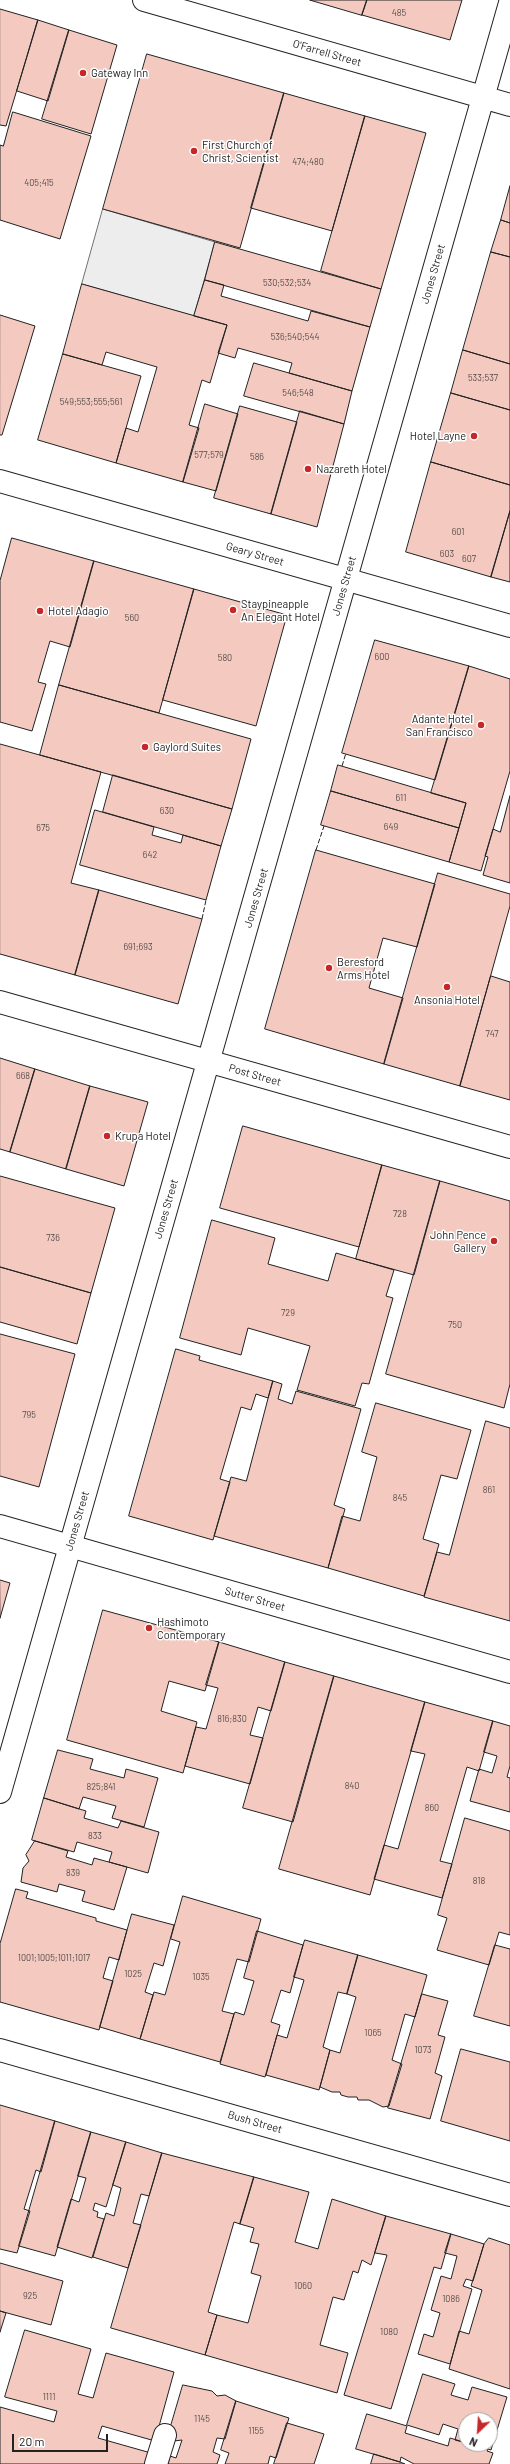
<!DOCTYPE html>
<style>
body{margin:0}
#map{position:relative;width:510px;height:2464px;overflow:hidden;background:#fff;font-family:Barlow,sans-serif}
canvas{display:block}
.north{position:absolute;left:458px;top:2412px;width:40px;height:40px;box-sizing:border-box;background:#fff;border:1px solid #a7a7a7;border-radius:50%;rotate:205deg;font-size:11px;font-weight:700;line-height:16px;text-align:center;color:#222}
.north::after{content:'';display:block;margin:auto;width:14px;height:18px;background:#c62828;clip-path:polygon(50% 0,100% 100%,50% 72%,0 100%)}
.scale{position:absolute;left:12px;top:2434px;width:96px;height:18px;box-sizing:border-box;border:2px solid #222;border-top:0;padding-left:5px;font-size:12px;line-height:14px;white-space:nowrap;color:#222;-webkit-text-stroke:3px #fff;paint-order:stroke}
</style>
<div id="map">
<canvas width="510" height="2464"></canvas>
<div class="north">N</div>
<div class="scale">20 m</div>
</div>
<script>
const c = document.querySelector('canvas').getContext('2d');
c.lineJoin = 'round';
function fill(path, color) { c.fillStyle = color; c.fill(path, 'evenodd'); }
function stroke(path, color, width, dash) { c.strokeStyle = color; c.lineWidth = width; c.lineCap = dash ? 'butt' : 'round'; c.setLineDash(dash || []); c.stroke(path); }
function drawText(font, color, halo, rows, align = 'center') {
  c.font = font + ' Barlow,sans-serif'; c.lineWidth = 3; c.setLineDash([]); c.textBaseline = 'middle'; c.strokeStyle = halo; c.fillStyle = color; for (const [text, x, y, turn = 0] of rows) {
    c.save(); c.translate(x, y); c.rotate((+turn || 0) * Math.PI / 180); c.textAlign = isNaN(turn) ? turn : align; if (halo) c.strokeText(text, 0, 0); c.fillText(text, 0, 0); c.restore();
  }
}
const parking = new Path2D(`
 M103 209 215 242 194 316 82 284Z`);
const building = new Path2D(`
 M310 0H367L362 15Z
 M367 0H462L450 40 362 15Z
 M0 9 38 20 6 126 0 125Z
 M38 20 69 30 48 101 17 91Z
 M69 30 117 45 91 134 42 119Z
 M147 54 284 93 240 248 103 209Z
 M284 93 365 116 332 231 251 208Z
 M13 112 91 136 60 239 0 220V145L3 146Z
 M365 116 426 133 381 289 321 271Z
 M510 186V223L501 220Z
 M501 220 510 223V257L491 252Z
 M215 242 381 289 370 327 205 280Z
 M491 252 510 257V364L463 350Z
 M205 280 224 285 221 296 308 321 311 311 370 327 352 391 289 373 292 363 238 348 235 358 218 353 227 325 194 316Z
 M82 284 227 325 210 383 202 380 189 425 199 428 183 482 116 463 126 428 138 432 157 367 106 352 102 365 63 354Z
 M0 315 35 326 2 435H0Z
 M463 350 510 364V410L451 393Z
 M63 354 141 376 116 463 38 440Z
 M254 363 352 391 344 424 244 396Z
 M451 393 510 410V485L431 462Z
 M205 404 238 414 216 491 183 482Z
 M240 406 297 422 271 514 214 498Z
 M300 411 344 424 317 527 271 514Z
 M431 462 510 485V511L491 577 406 552Z
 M510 511V582L491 577Z
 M12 538 94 561 70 647 50 641 38 682 46 684 32 731 0 722V581Z
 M94 561 194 589 159 713 59 685Z
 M194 589 287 615 256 726 163 700Z
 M375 640 469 666 435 780 342 753Z
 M469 666 510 679V771L481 871 449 862 466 803 431 793Z
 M59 685 251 739 232 809 40 755Z
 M0 744 101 772 71 883 99 890 75 975 0 954Z
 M338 765 466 803 459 828 331 791Z
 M113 775 232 809 221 846 103 812Z
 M331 791 459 828 449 862 321 825Z
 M510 796V883L483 875 488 857 485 856 493 829 500 832Z
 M95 810 154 827 152 835 181 843 183 835 221 846 206 900 80 865Z
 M316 850 435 884 417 947 383 938 369 988 403 998 384 1064 265 1029Z
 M438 873 510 894V906L460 1086 384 1064Z
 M99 890 202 919 178 1004 75 975Z
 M491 976 510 982V1100L460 1086Z
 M0 1058 35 1069 10 1152 0 1149Z
 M35 1069 90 1086 66 1169 10 1152Z
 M90 1086 148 1102 124 1186 66 1169Z
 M243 1126 382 1165 359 1247 220 1208Z
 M382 1165 440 1181 414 1275 356 1259Z
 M0 1176 115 1208 91 1293 0 1267Z
 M440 1181 510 1201V1384L504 1408 386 1374Z
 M212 1220 275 1238 268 1264 328 1281 336 1253 394 1270 386 1296 393 1298 369 1384 362 1383 355 1406 297 1390 310 1346 248 1328 241 1355 180 1338Z
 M0 1267 91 1293 77 1344 0 1322Z
 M0 1334 75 1354 39 1487 0 1476Z
 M176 1349 200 1356 199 1360 273 1381 268 1398 256 1394 251 1410 241 1407 220 1479 230 1482 213 1540 129 1516Z
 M273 1381 282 1384 278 1399 292 1404 296 1391 361 1409 334 1505 345 1509 328 1568 214 1536 231 1477 246 1481Z
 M376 1403 471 1430 457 1479 441 1475 423 1539 439 1544 424 1596 328 1568 342 1516 360 1521 377 1457 362 1452Z
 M486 1421 510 1428V1621L424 1597 437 1552 449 1555Z
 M0 1580 10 1583 0 1618Z
 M103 1610 219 1642 205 1691 169 1681 161 1711 197 1722 183 1773 67 1740Z
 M219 1642 285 1662 271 1711 258 1707 250 1735 263 1738 250 1784 185 1766 196 1727 206 1729 218 1688 206 1685Z
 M285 1662 334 1676 293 1822 243 1808Z
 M334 1676 425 1702 370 1895 279 1869Z
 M425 1702 493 1721 479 1771 467 1767 440 1861 452 1864 442 1898 374 1879 384 1845 398 1849 425 1754 411 1751Z
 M493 1721 510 1726V1766L507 1777 510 1778V1812L470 1801 479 1769 492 1773 497 1756 484 1752Z
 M58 1750 93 1759 90 1769 124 1778 126 1769 158 1778 144 1827 112 1818 116 1806 83 1797 79 1809 44 1798Z
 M44 1798 86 1811 84 1818 118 1828 121 1821 159 1832 148 1873 109 1862 112 1852 77 1842 74 1852 32 1840Z
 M465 1818 510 1831V1935L499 1932 489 1965 437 1950 447 1918 438 1915Z
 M35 1841 68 1851 66 1857 92 1865 94 1858 127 1867 114 1910 82 1901 85 1891 59 1884 57 1892 21 1882 23 1868 29 1861 26 1855Z
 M16 1889 28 1892 26 1898 96 1918V1921L127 1930 119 1960 109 1957 103 1978 113 1981 99 2030 0 2002V1944Z
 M183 1896 261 1919 249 1962 237 1959 222 2011 234 2014 220 2062 140 2039 154 1992 165 1995 180 1942 171 1939Z
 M132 1914 174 1925 163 1966 154 1963 145 1992 153 1995 140 2039 100 2027Z
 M257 1931 303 1945 290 1993 281 1990 271 2022 280 2025 265 2077 220 2064 234 2014 235 2012 244 2015 254 1981 244 1978Z
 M305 1940 358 1955 347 1994 338 1992 323 2047 330 2050 319 2090 266 2075 277 2035 287 2038 304 1980 294 1977Z
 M495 1945 510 1949V2026L474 2016Z
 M358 1955 427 1975 415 2017 405 2014 392 2060 402 2064 389 2106 383 2107 369 2100H358L357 2097H348L341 2095 340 2092H332L320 2087 330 2050 340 2053 356 1997 347 1994Z
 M422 1994 448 2001 438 2035 445 2037 435 2073 442 2076 430 2119 388 2108Z
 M461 2049 510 2062V2141L441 2121Z
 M0 2105 55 2121 41 2172 36 2170 24 2209 30 2211 17 2253 0 2249Z
 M55 2121 91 2132 55 2256 19 2246Z
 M91 2132 126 2142 106 2207 95 2203 93 2210 98 2212 97 2217 104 2219 92 2258 57 2247 71 2199 79 2202 86 2178 78 2176Z
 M126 2142 162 2153 149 2196 141 2194 133 2223 141 2225 128 2268 93 2257 106 2213 114 2216 121 2188 113 2185Z
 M162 2153 254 2177 240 2224 234 2222 208 2312 217 2315 205 2355 111 2328Z
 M254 2177 309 2192 295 2242 318 2249 332 2199 386 2216 371 2265 362 2260 358 2273 353 2271 344 2300 333 2297 320 2345 348 2353 337 2393 205 2355 217 2315 248 2323 261 2276 251 2273 259 2244 250 2242 254 2228 240 2224Z
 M386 2216 451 2234 441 2269 434 2267 391 2409 344 2395 387 2255 375 2253Z
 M451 2234 484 2244 473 2281 466 2279 463 2286 472 2289 450 2364 418 2354 424 2334 433 2337 440 2313 431 2310 441 2276 451 2279 457 2256 445 2253Z
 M489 2238 510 2245V2389L449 2369 459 2331 469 2334 482 2290 471 2286 484 2244Z
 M0 2263 63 2281 51 2325 0 2311Z
 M0 2311 6 2313 0 2332Z
 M25 2330 91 2349 78 2394 93 2398 106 2353 174 2372 155 2441 102 2426 98 2438 151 2453 148 2464H0V2407L54 2422 57 2411 5 2397Z
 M423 2374 455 2384 451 2395 468 2400 472 2387 507 2397 491 2450 470 2444H490V2420H466V2443L455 2440 458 2429 443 2424 439 2435 407 2425Z
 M183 2385 212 2391 217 2396 225 2395 236 2401 225 2439 217 2438 213 2452 220 2455 217 2464H168L170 2456 176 2458 182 2440 174 2441 168 2436Z
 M236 2401 289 2418 276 2458 270 2456 268 2464H225L229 2453 221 2450Z
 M367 2414 407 2426 405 2433 448 2446 450 2438 488 2449 487 2451 493 2453 489 2464H414L401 2457 400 2462 356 2449Z
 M287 2423 324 2434 314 2464H274Z
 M374 2454 400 2462 405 2464H371Z`);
const minor = new Path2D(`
 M0 1526 510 1672
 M156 2464 165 2435`);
const tertiary = new Path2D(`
 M0 1002 510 1147`);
const secondary = new Path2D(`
 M144 0 510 105
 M0 481 510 626
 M0 1792 510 3
 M0 2050 510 2195`);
const fence = new Path2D(`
 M342 766 346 753
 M316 850 324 826
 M202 919 206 900`);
const markers = [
 [83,73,4,"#c62828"],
 [194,151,4,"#c62828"],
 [474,436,4,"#c62828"],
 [308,469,4,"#c62828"],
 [233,610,4,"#c62828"],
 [40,611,4,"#c62828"],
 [481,725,4,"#c62828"],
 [145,747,4,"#c62828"],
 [329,968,4,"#c62828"],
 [447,987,4,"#c62828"],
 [107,1136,4,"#c62828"],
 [494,1241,4,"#c62828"],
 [149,1628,4,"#c62828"]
];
const numberNames = [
 ["485",399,13],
 ["474;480",308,162],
 ["405;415",39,183],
 ["530;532;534",287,283],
 ["536;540;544",295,337],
 ["533;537",483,378],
 ["546;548",298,393],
 ["549;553;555;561",91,402],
 ["577;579",209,455],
 ["586",257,457],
 ["601",458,532],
 ["603",447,554],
 ["607",469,559],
 ["560",132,618],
 ["600",382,657],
 ["580",225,658],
 ["611",401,798],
 ["630",167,811],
 ["649",391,827],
 ["675",43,828],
 ["642",150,855],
 ["691;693",138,947],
 ["747",492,1034],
 ["668",23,1076],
 ["728",400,1214],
 ["736",53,1238],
 ["729",288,1313],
 ["750",455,1325],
 ["795",29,1415],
 ["861",489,1490],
 ["845",400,1498],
 ["816;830",232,1719],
 ["840",352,1786],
 ["825;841",101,1787],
 ["860",432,1808],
 ["833",95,1836],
 ["839",73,1873],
 ["818",479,1881],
 ["1001;1005;1011;1017",54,1958],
 ["1025",133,1974],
 ["1035",201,1977],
 ["1065",373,2033],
 ["1073",423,2050],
 ["1060",303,2286],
 ["925",30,2296],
 ["1086",451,2299],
 ["1080",389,2332],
 ["1111",49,2397],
 ["1145",202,2419],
 ["1155",256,2431]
];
const streetNames = [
 ["O'Farrell Street",327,53,16],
 ["Jones Street",433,274,-74],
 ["Geary Street",255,554,16],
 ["Jones Street",344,586,-74],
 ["Jones Street",256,898,-74],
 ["Post Street",255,1075,16],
 ["Jones Street",166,1209,-74],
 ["Jones Street",77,1521,-74],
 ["Sutter Street",255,1599,16],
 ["Bush Street",255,2122,16]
];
const poiNames = [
 ["Gateway Inn",91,73],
 ["First Church of",202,145],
 ["Christ, Scientist",202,158],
 ["Hotel Layne",466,436,"right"],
 ["Nazareth Hotel",316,469],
 ["Staypineapple",241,604],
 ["An Elegant Hotel",241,617],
 ["Hotel Adagio",48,611],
 ["Adante Hotel",473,719,"right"],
 ["San Francisco",473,732,"right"],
 ["Gaylord Suites",153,747],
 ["Beresford",337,962],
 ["Arms Hotel",337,975],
 ["Ansonia Hotel",447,1000,"center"],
 ["Krupa Hotel",115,1136],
 ["John Pence",486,1235,"right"],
 ["Gallery",486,1248,"right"],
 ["Hashimoto",157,1622],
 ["Contemporary",157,1635]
];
fill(parking, '#ededed');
stroke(parking, '#6f6f6f', 1);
fill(building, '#f3c9c0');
stroke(building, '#222', 1);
stroke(minor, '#222', 24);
stroke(tertiary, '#222', 24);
stroke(secondary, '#222', 24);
stroke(minor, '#fff', 22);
stroke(tertiary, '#fff', 22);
stroke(secondary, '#fff', 22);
stroke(fence, '#222', 1, [5, 2]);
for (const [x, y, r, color] of markers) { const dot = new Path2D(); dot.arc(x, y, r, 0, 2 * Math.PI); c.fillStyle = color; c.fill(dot); stroke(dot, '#fff', 1.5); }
drawText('9px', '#564c4a', null, numberNames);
drawText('11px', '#222', '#fff', streetNames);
drawText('11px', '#222', '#fff', poiNames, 'left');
</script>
